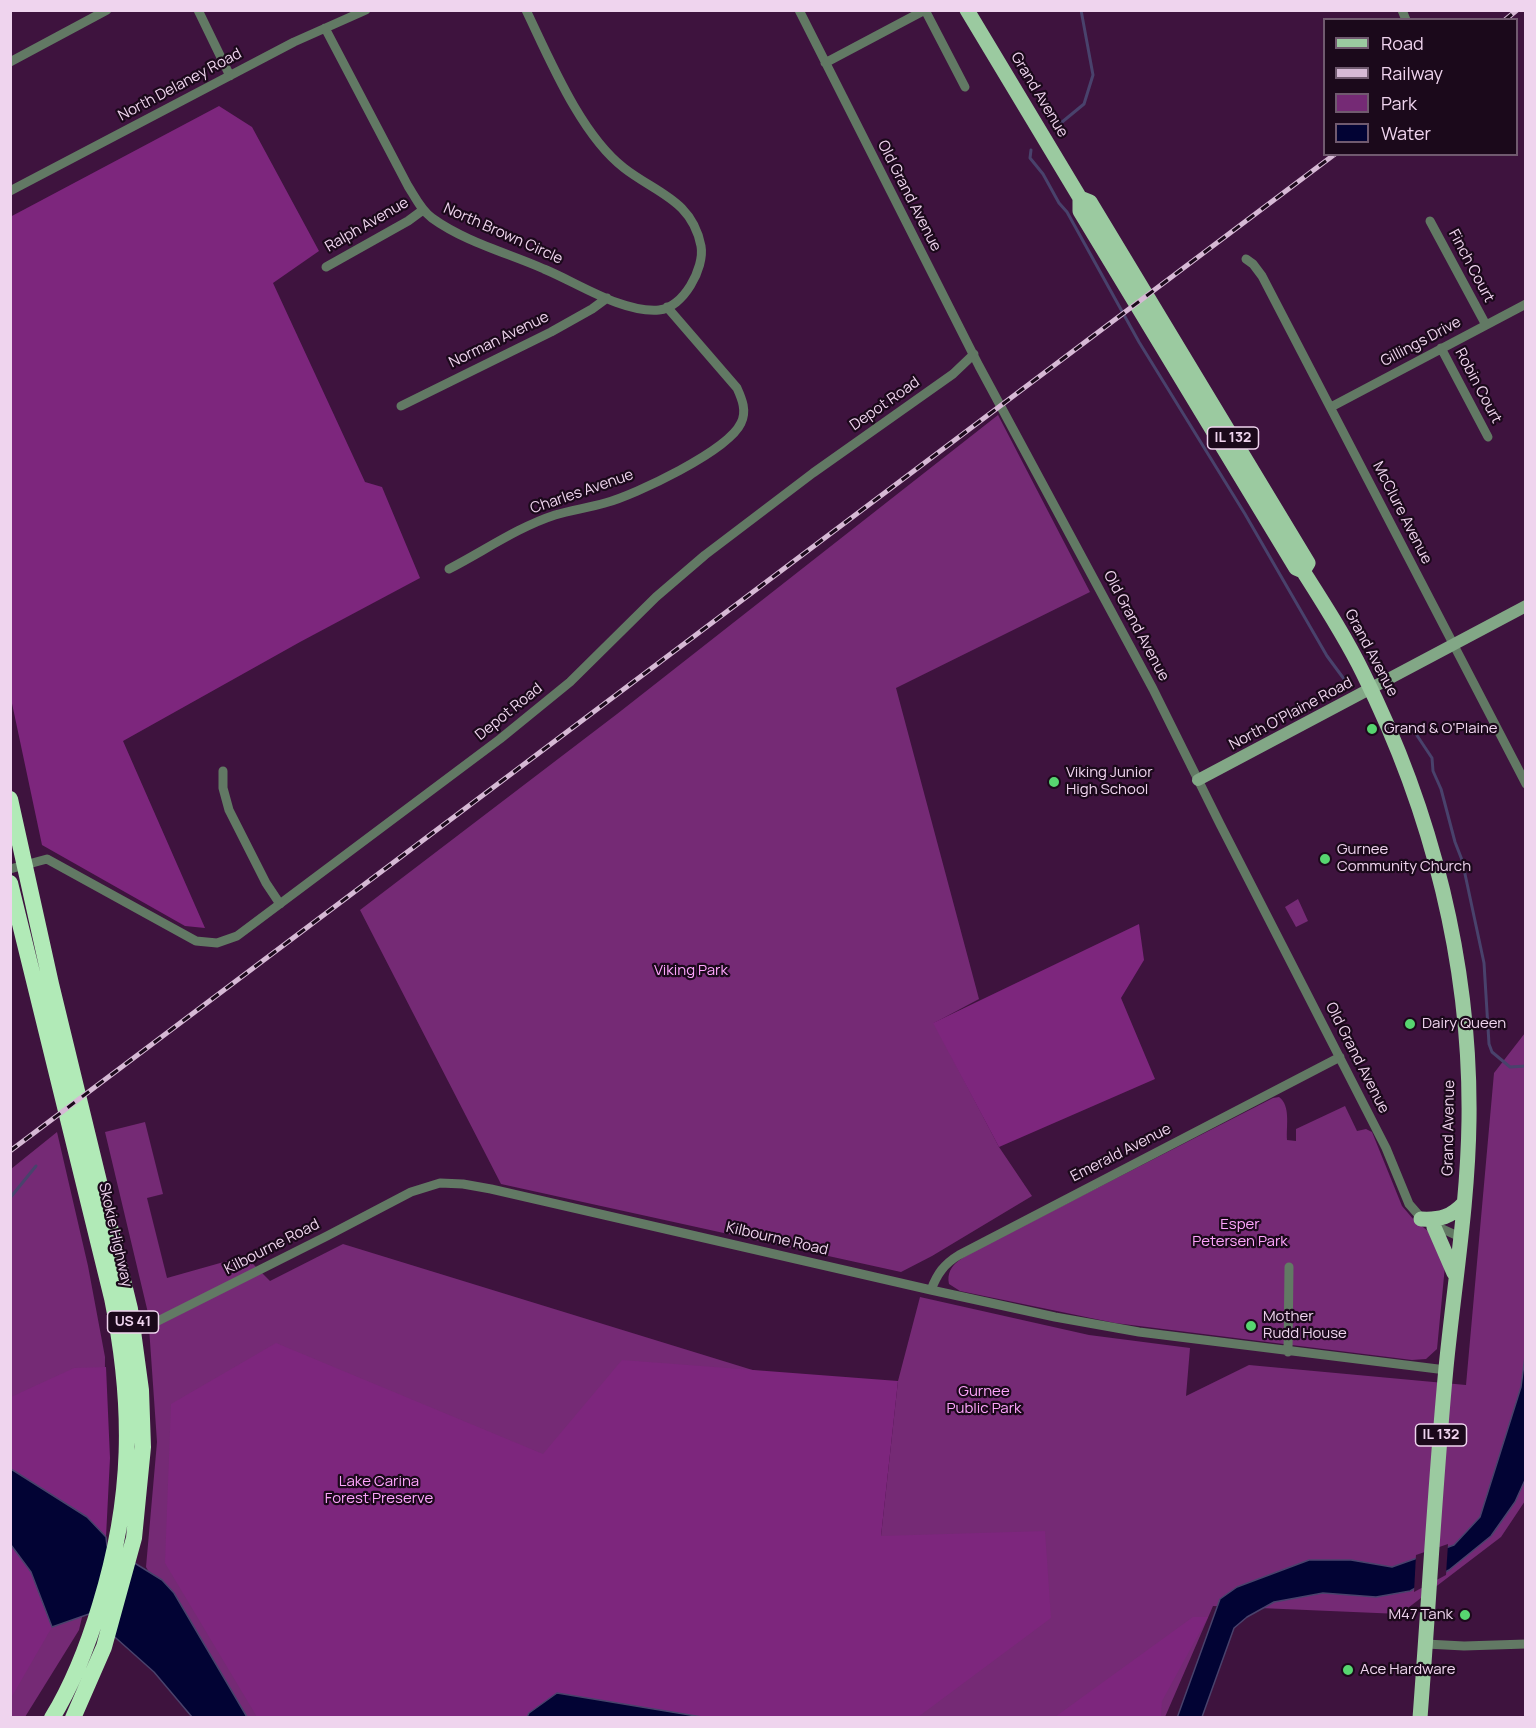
<!DOCTYPE html>
<style>
body{margin:0}
#map{position:relative;width:1536px;height:1728px;overflow:hidden;background:#3e133e;font-family:Manrope,sans-serif}
canvas{display:block}
.frame{position:absolute;inset:0;border:12px solid #efd4ee;pointer-events:none}
.legend{position:absolute;left:1323px;top:18px;width:195px;height:138px;box-sizing:border-box;background:#1b091b;border:2px solid #705a6f;margin:0;padding:8px 10px;list-style:none;font-size:18px;color:#efd4ee}
.legend li{display:flex;align-items:center;gap:12px;height:30px}
.legend b{width:30px;border:2px solid #705a6f}
</style>
<div id="map">
<canvas width="1536" height="1728"></canvas>
<div class="frame"></div>
<ul class="legend">
<li><b style="height:8px;background:#9bcaa0"></b>Road</li>
<li><b style="height:8px;background:#d6b9d5"></b>Railway</li>
<li><b style="height:16px;background:#752a75"></b>Park</li>
<li><b style="height:16px;background:#020334"></b>Water</li>
</ul>
</div>
<script>
const c = document.querySelector('canvas').getContext('2d');
c.lineJoin = 'round';
function fill(path, color) { c.fillStyle = color; c.fill(path, 'evenodd'); }
function stroke(path, color, width, dash) { c.strokeStyle = color; c.lineWidth = width; c.lineCap = dash ? 'butt' : 'round'; c.setLineDash(dash || []); c.stroke(path); }
function drawText(font, color, halo, rows, align = 'center') {
  c.font = font + ' Manrope,sans-serif'; c.lineWidth = 4.5; c.setLineDash([]); c.textBaseline = 'middle'; c.strokeStyle = halo; c.fillStyle = color; for (const [text, x, y, turn = 0] of rows) {
    c.save(); c.translate(x, y); c.rotate((+turn || 0) * Math.PI / 180); c.textAlign = isNaN(turn) ? turn : align; if (halo) c.strokeText(text, 0, 0); c.fillText(text, 0, 0); c.restore();
  }
}
const green = new Path2D(`
 M998 415 1090 592 896 688 979 999 934 1023 999 1147 1032 1196 932 1256 901 1272 501 1184 360 910 617 714Z
 M1298 899 1308 921 1296 927 1285 907Z
 M1525 1033V1501L1501 1537 1400 1614 1213 1606 1165 1717H231L146 1567 157 1442 148 1313 105 1132 145 1122 163 1194 147 1198 167 1278 245 1256 270 1281 343 1244 889 1412 876 1549 903 1536H881L898 1381 920 1297 1089 1335 1190 1348 1186 1396 1249 1365 1466 1385 1494 1073Z
 M1279 1097C1291 1106 1286 1126 1287 1140L1296 1141V1129L1345 1106 1357 1131 1366 1129 1372 1132 1402 1206 1414 1220 1428 1231 1445 1266 1437 1349 1426 1359 1412 1360 1115 1323 960 1291 949 1284C945 1263 966 1257 980 1248L1273 1098Z
 M57 1132 88 1266 105 1357 104 1524 79 1630 25 1717 11 1718V1169Z`);
const forest = new Path2D(`
 M219 106 252 127 319 251 273 283 365 482 382 487 420 578 300 642 123 741 205 928 185 926 42 845 10 694V217Z
 M1139 924 1144 960 1121 998 1155 1079 999 1147 933 1023Z
 M276 1343 543 1454 622 1360 898 1381 881 1536 1045 1531 1051 1618 918 1717H257L165 1563 171 1404Z
 M106 1367 110 1458 106 1537 87 1517 11 1469V1397L74 1368Z
 M11 1545 31 1572 52 1627 11 1698Z
 M1193 1617H1208L1162 1701 1161 1717H1055Z`);
const water = new Path2D(`
 M1525 1356V1480L1515 1502 1491 1536 1449 1570 1410 1591 1376 1597 1323 1593 1274 1602 1247 1617 1234 1628 1202 1717 1177 1718 1220 1599 1237 1587 1309 1560H1351L1392 1567 1454 1545 1480 1517 1521 1387Z
 M11 1469 87 1517 106 1537 107 1546 162 1580 174 1593 247 1717H192L154 1672 89 1614 52 1627 31 1572 11 1545Z
 M557 1693 702 1717H527L529 1713Z`);
const pier = new Path2D(`
 M1448 1544 1446 1575 1414 1592 1416 1555Z`);
const stream = new Path2D(`
 M1056 127 1084 104 1093 75 1081 10
 M1031 150 1030 158 1043 174 1059 203 1067 212 1139 342 1245 514 1327 656 1344 679
 M1412 728 1432 758 1433 771 1441 789 1455 842 1462 860 1484 963 1489 1044 1492 1052 1510 1067 1526 1066
 M10 1198 36 1166`);
const street = new Path2D(`
 M198 10 230 76
 M799 10 979 366 1153 689 1220 824 1386 1148 1409 1204 1423 1220 1460 1237
 M925 10 965 87
 M1402 10 1406 20
 M325 28 408 186C415 197 421 210 432 218 465 242 508 253 544 269 578 283 622 313 659 310 683 308 705 268 701 246 692 200 656 193 624 168 581 135 550 60 526 10
 M10 62 107 10
 M825 63 925 10
 M10 191 294 42 366 10
 M1430 221 1486 325
 M1246 259 1253 264 1262 276 1526 784
 M326 267 408 221 423 210
 M1441 348 1488 437
 M401 406 551 332 592 309 607 298
 M1331 407 1526 304
 M449 569C484 551 518 527 555 515 571 510 588 508 605 503 635 495 728 451 741 423 747 411 742 399 737 388L667 307
 M223 771V788L229 810 266 883 280 904
 M10 869 47 859 196 941 217 943 237 936 500 739 570 682 656 597 705 555 813 473 953 374 974 354
 M931 1290C937 1274 944 1264 959 1255L1340 1057
 M132 1334 327 1236 411 1192 440 1183 463 1184 491 1189 931 1290 1055 1317 1139 1332 1446 1370
 M1288 1352 1289 1267
 M1426 1644 1464 1646 1526 1644`);
const secondary = new Path2D(`
 M1198 780 1526 606`);
const primary = new Path2D(`
 M967 10 1080 198V211L1296 568 1303 571C1324 604 1346 638 1363 673 1432 811 1471 965 1469 1120 1468 1203 1454 1286 1446 1368 1435 1484 1429 1601 1420 1718
 M1080 198 1090 202 1308 563 1303 571
 M1421 1219C1440 1220 1451 1217 1464 1203
 M1434 1227 1454 1273`);
const highway = new Path2D(`
 M10 799 51 984 130 1309 141 1390 143 1447 134 1538 104 1647 73 1718
 M10 883 112 1298C134 1407 133 1498 100 1605 88 1645 74 1682 52 1718`);
const rail = new Path2D(`
 M1505 20 1517 10
 M10 1151 1335 154`);
const markers = [
 [1372,729,6,"#57d570"],
 [1054,782,6,"#57d570"],
 [1325,859,6,"#57d570"],
 [1410,1024,6,"#57d570"],
 [1251,1326,6,"#57d570"],
 [1465,1615,6,"#57d570"],
 [1348,1670,6,"#57d570"]
];
const shields = [
 [1233,438,51],
 [133,1322,51],
 [1441,1435,51]
];
const shieldNames = [
 ["IL 132",1233,438],
 ["US 41",133,1322],
 ["IL 132",1441,1435]
];
const streetNames = [
 ["North Delaney Road",180,85,-28],
 ["Grand Avenue",1039,95,59],
 ["Old Grand Avenue",909,196,63],
 ["Ralph Avenue",367,225,-30],
 ["North Brown Circle",503,234,24],
 ["Finch Court",1471,266,62],
 ["Norman Avenue",499,340,-26],
 ["Gillings Drive",1421,342,-28],
 ["Robin Court",1478,386,62],
 ["Depot Road",885,404,-35],
 ["Charles Avenue",582,492,-19],
 ["McClure Avenue",1402,513,63],
 ["Old Grand Avenue",1136,626,62],
 ["Grand Avenue",1371,653,62],
 ["Depot Road",509,712,-39],
 ["North O'Plaine Road",1291,714,-28],
 ["Old Grand Avenue",1357,1058,63],
 ["Grand Avenue",1449,1128,-89],
 ["Emerald Avenue",1121,1153,-27],
 ["Skokie Highway",115,1235,77],
 ["Kilbourne Road",777,1239,13],
 ["Kilbourne Road",272,1247,-27]
];
const poiNames = [
 ["Grand & O'Plaine",1384,729],
 ["Viking Junior",1066,773],
 ["High School",1066,790],
 ["Gurnee",1337,850],
 ["Community Church",1337,867],
 ["Dairy Queen",1422,1024],
 ["Mother",1263,1317],
 ["Rudd House",1263,1334],
 ["M47 Tank",1453,1615,"right"],
 ["Ace Hardware",1360,1670]
];
const parkNames = [
 ["Viking Park",691,971],
 ["Esper",1240,1225],
 ["Petersen Park",1240,1242],
 ["Gurnee",984,1392],
 ["Public Park",984,1409],
 ["Lake Carina",379,1482],
 ["Forest Preserve",379,1499]
];
fill(green, '#752a75');
fill(forest, '#7d267d');
fill(water, '#020334');
stroke(water, '#49426c', 1.5);
fill(pier, '#3e133e');
stroke(stream, '#49426c', 3);
stroke(street, '#627964', 9);
stroke(secondary, '#82a786', 12);
stroke(primary, '#9bcaa0', 15);
stroke(highway, '#b1eab7', 16);
stroke(rail, '#d6b9d5', 5);
stroke(rail, '#1b091b', 3, [9]);
for (const [x, y, r, color] of markers) { const dot = new Path2D(); dot.arc(x, y, r, 0, 2 * Math.PI); c.fillStyle = color; c.fill(dot); stroke(dot, '#1b091b', 2); }
for (const [x, y, w] of shields) { const box = new Path2D(); box.roundRect(x - w / 2, y - 11, w, 22, 4.5); c.fillStyle = '#1b091b'; c.fill(box); stroke(box, '#efd4ee', 1.5); }
drawText('bold 14px', '#efd4ee', null, shieldNames);
drawText('15px', '#efd4ee', '#1b091b', streetNames);
drawText('15px', '#efd4ee', '#1b091b', poiNames, 'left');
drawText('15px', '#fea5fc', '#1b091b', parkNames);
</script>
